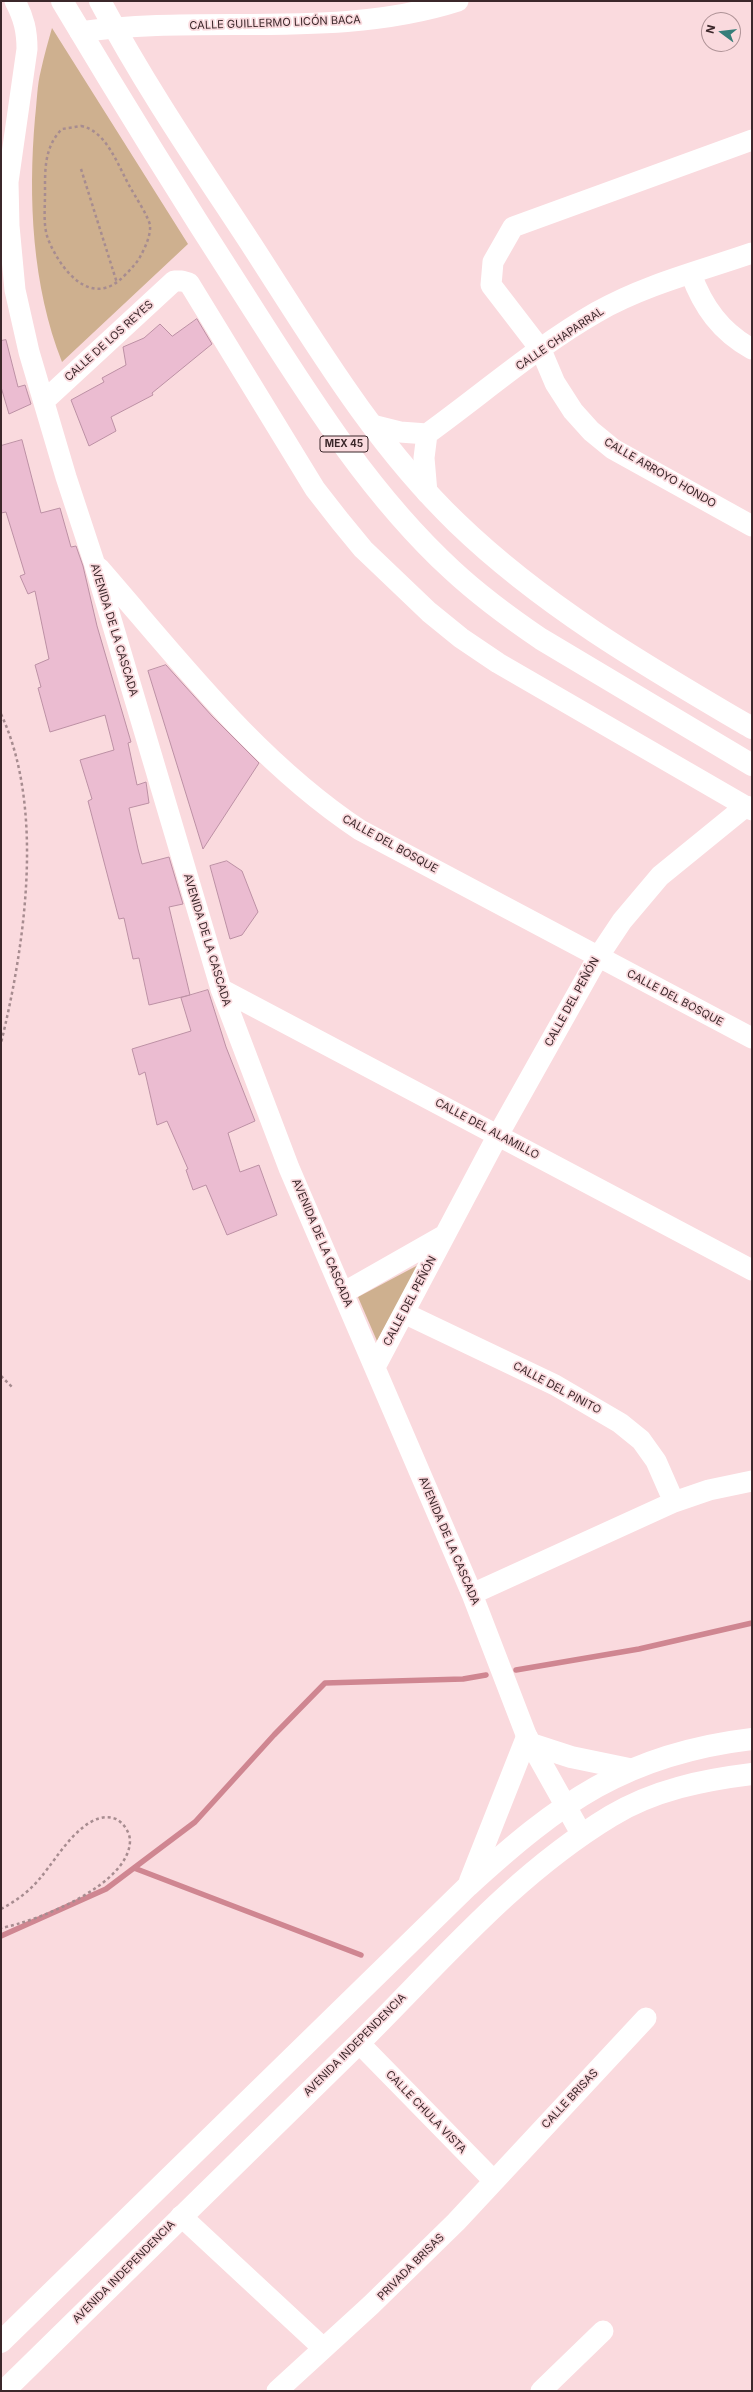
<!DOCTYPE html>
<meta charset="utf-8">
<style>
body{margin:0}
#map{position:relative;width:753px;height:2392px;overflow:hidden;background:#fadade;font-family:Inter,sans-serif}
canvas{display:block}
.frame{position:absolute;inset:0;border:2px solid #3b272a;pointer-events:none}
.north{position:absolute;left:701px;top:12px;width:40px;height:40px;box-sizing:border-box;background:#fadade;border:1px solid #ae9296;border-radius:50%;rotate:285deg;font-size:11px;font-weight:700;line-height:16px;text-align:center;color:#3b272a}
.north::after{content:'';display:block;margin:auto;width:14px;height:18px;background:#367e7a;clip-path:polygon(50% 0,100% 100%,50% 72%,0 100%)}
</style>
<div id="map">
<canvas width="753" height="2392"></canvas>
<div class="frame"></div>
<div class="north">N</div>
</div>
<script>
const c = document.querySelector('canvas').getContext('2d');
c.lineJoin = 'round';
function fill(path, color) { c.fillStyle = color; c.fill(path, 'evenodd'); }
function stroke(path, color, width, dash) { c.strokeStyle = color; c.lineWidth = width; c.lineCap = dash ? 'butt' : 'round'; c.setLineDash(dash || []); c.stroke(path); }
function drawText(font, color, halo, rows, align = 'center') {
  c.font = font + ' Inter,sans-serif'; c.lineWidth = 3.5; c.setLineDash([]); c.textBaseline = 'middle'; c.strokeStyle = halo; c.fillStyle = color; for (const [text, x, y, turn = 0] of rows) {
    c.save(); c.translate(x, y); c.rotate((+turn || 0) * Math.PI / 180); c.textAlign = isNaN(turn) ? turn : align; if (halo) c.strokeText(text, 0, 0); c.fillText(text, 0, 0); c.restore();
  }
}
const green = new Path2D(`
 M52 28 188 244 62 362C32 286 28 198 35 118 37 102 37 85 41 70 44 56 48 42 52 28Z
 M420 1264 377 1341 358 1297Z`);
const stream = new Path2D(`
 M516 1670 639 1649 752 1623
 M134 1868 361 1955
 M1 1936 106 1889 195 1822 274 1735 325 1683 463 1679 486 1675`);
const building = new Path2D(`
 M197 319 212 344 152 393 153 395 111 417 116 431 89 446 71 400 104 382 102 378 126 365 123 347 144 338 160 324 172 336Z
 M6 340 18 387 25 385 31 404 9 414 1 387V341Z
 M22 440 41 513 60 508 71 547 76 546 83 566 97 626 131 742 128 743 137 785 146 782 149 803 129 808 138 849 142 864 169 857 183 904 169 907 190 995 149 1005 139 958 133 959 124 918 119 919 88 801 92 799 80 760 114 750 105 715 50 732 38 688 41 687 35 665 49 659 35 591 28 594 20 576 25 574 6 512 1 513V446Z
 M166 665 212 716 259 763 203 849 148 671Z
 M227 861 242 871 258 912 242 935 230 939 210 866Z
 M208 990 226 1047 255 1121 228 1133 240 1172 259 1165 277 1215 227 1235 206 1185 193 1190 186 1170 188 1169 167 1121 157 1125 145 1072 139 1075 132 1049 191 1031 181 998Z`);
const path = new Path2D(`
 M81 126C107 131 118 166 130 187 135 196 148 216 150 225 151 235 145 248 140 257 136 264 131 269 125 275 92 310 61 271 48 239 43 225 45 209 45 194 45 170 44 147 62 129Z
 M81 169 117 283
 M1 714C45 808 25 945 1 1043
 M1 1376 12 1387
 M1 1909C16 1901 30 1891 41 1877 56 1860 85 1807 116 1819 124 1823 130 1833 130 1841 129 1885 38 1921 1 1928`);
const minor = new Path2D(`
 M15 1C24 18 27 31 27 49L8 182 9 226 15 290 29 352 66 477 94 562 221 989 289 1168 472 1594 527 1737 582 1835
 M80 32C206 14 336 40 458 1
 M752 140 513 227 493 262 491 285 541 350 555 383 573 411 591 431 613 449 752 526
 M691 274C703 307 721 332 752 349
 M44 401 174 281H182L189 283 315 489 340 521 363 549 429 612 461 638 498 663 752 810
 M372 425 400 432 427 434C481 395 539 345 597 312 644 285 700 271 752 253
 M427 434 424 458 427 493
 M99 568C180 661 256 761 360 830L752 1038
 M221 989 752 1270
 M343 1293 445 1235
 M404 1313 555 1385 620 1423 641 1440 656 1461 674 1502
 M375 1367 498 1135 598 957 622 921 660 876 746 806
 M472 1594 674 1502 709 1490 752 1481
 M359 2043 493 2180
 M181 2216 322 2347
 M277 2391 371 2305 456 2222 646 2018
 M541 2391 603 2331`);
const major = new Path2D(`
 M62 1C121 100 181 197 243 293 305 390 367 492 452 570 480 596 510 618 541 639L752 765
 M100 1C145 86 200 166 253 247 315 343 374 443 457 523 544 607 648 667 752 728
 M531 1744 571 1757 629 1769
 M470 1881 527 1737
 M1 2342 468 1886C559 1803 625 1754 752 1739
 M4 2391C121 2275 240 2160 358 2044 439 1964 512 1876 611 1816 654 1790 703 1780 752 1774`);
const shields = [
 [344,444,48]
];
const shieldNames = [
 ["MEX 45",344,444]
];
const streetNames = [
 ["CALLE GUILLERMO LICÓN BACA",275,23,-2],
 ["CALLE CHAPARRAL",560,339,-34],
 ["CALLE DE LOS REYES",109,341,-42],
 ["CALLE ARROYO HONDO",660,473,30],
 ["AVENIDA DE LA CASCADA",114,630,73],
 ["CALLE DEL BOSQUE",390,844,29],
 ["AVENIDA DE LA CASCADA",207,940,73],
 ["CALLE DEL BOSQUE",675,998,28],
 ["CALLE DEL PEÑÓN",572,1002,-61],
 ["CALLE DEL ALAMILLO",487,1129,28],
 ["AVENIDA DE LA CASCADA",322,1243,67],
 ["CALLE DEL PEÑÓN",410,1301,-62],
 ["CALLE DEL PINITO",557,1388,28],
 ["AVENIDA DE LA CASCADA",449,1541,67],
 ["AVENIDA INDEPENDENCIA",355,2045,-45],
 ["CALLE BRISAS",570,2099,-47],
 ["CALLE CHULA VISTA",426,2112,46],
 ["PRIVADA BRISAS",411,2267,-45],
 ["AVENIDA INDEPENDENCIA",124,2272,-45]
];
fill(green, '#ceb08f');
stroke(stream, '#cf8691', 5.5);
fill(building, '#ebbcd1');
stroke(building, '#bc90a4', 1);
stroke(path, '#a78c90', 2.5, [3, 3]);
stroke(minor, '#fff', 21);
stroke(major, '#fff', 22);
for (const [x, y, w] of shields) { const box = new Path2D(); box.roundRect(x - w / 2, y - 8, w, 16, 3); c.fillStyle = '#fadade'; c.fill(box); stroke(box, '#3b272a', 1); }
drawText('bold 10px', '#3b272a', null, shieldNames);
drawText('11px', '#3b272a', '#fadade', streetNames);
</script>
